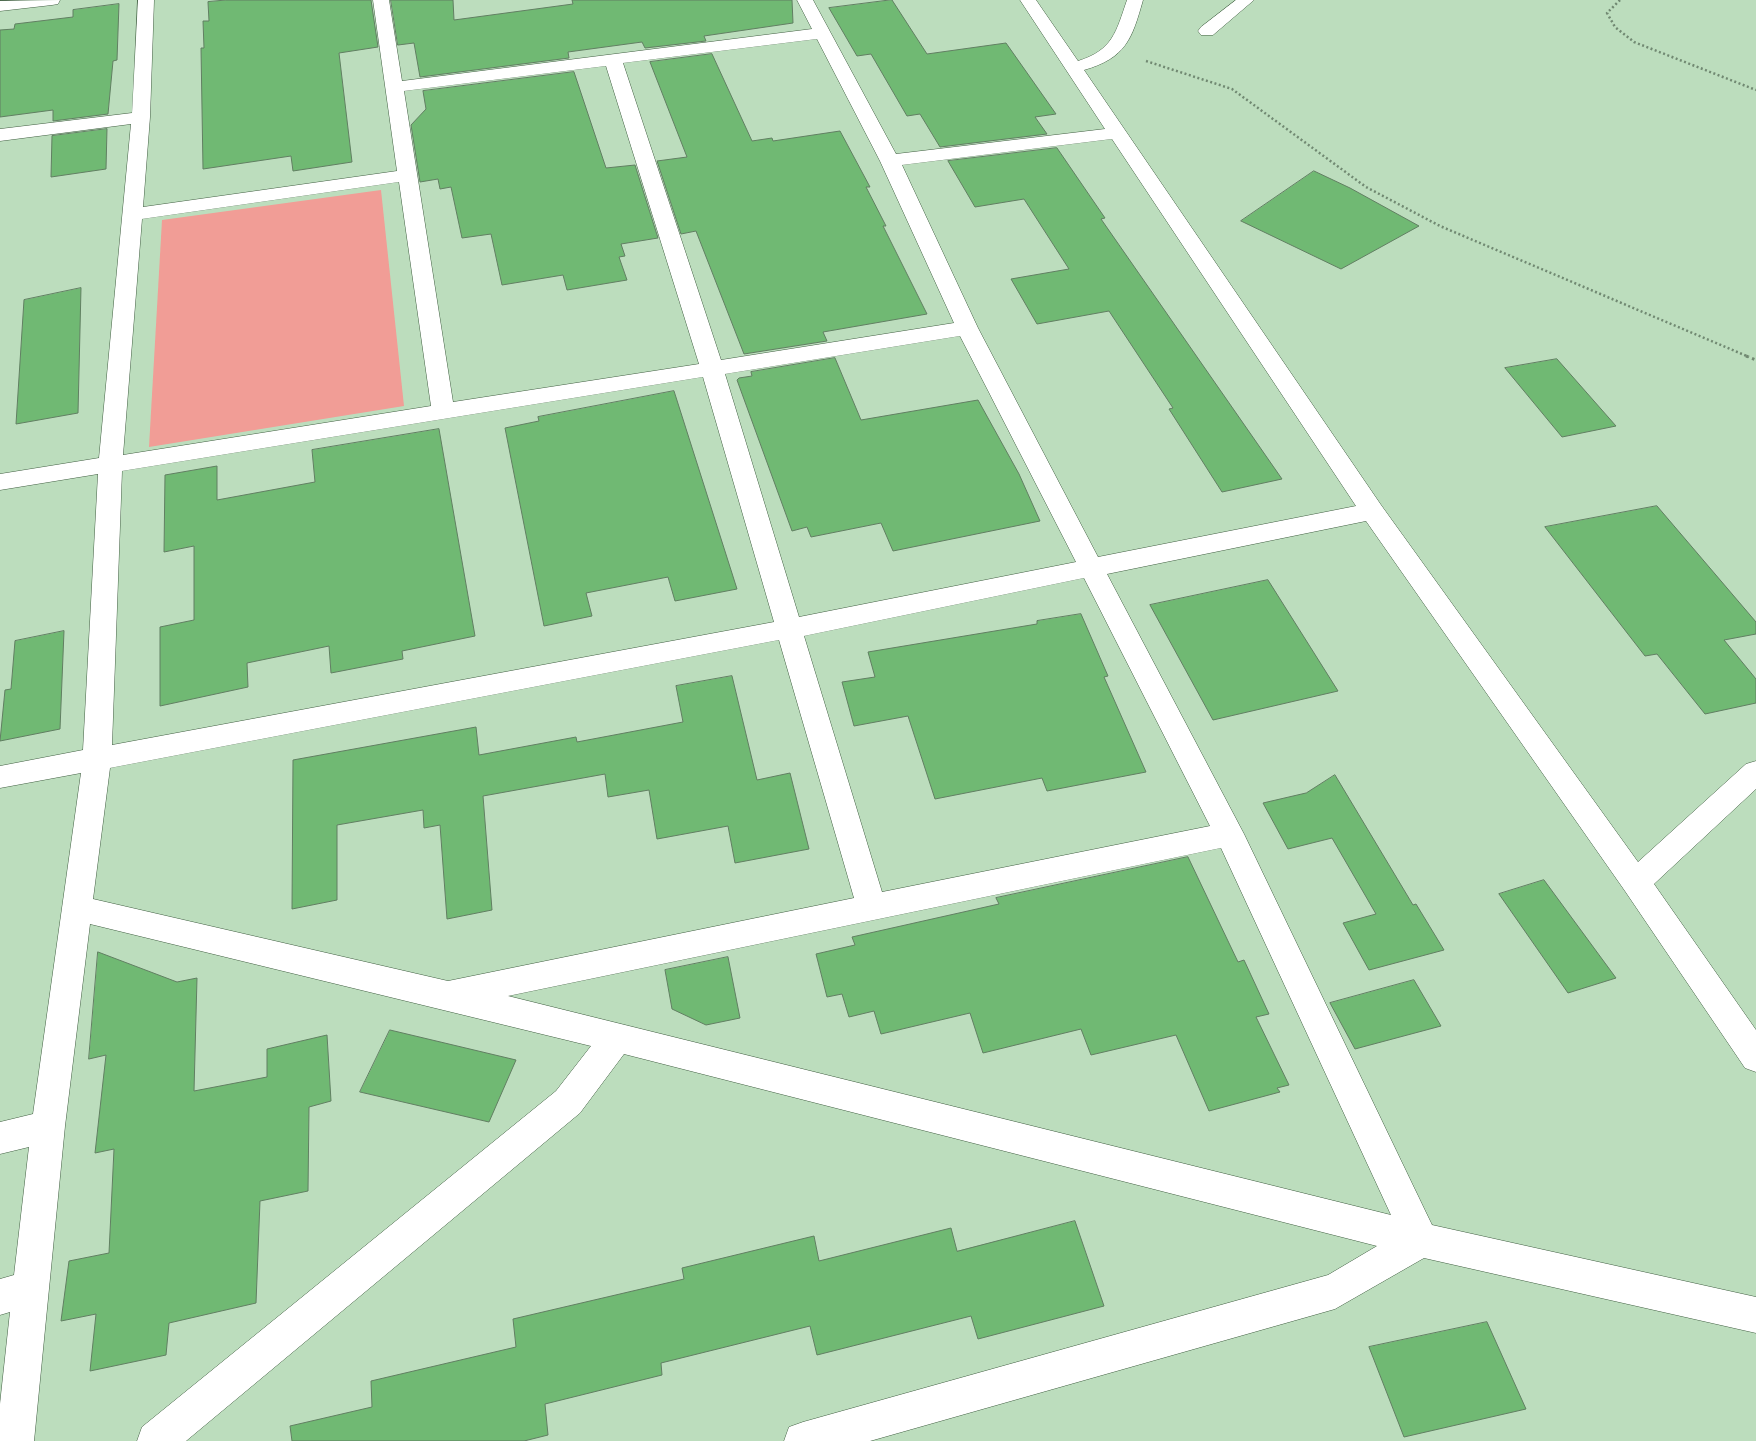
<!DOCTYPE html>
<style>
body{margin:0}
canvas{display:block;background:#bcddbd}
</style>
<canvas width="1756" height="1441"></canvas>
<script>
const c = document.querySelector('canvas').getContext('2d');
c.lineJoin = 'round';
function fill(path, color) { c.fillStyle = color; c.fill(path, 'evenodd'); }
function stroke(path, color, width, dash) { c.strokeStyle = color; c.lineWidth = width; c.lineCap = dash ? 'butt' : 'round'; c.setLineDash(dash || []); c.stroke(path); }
const green = new Path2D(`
 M381 190 404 406 149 447 162 220Z`);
const building = new Path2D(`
 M226 0H371L378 47 339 53 352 162 293 171 291 156 203 169 201 48H204L203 21H209L208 2Z
 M391 0H453L454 20 573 4 572 0H792L793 23 704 36 706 41 645 48 642 42 568 52 569 58 420 77 414 43 398 45Z
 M892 0 927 54 1006 43 1056 114 1035 117 1047 134 940 147 920 114 907 116 871 54 857 56 829 8Z
 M119 4 117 60 113 61 108 114 53 121V110L0 117V30L14 29 15 24 73 17V10Z
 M712 54 752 141 772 138 773 141 840 131 870 187H866L886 226H883L927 314 823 332 827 341 744 354 696 231 681 234 657 161 687 157 650 62Z
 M574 72 606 168 635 165 658 238 621 244 625 256 619 257 627 280 567 290 563 275 502 285 491 234 462 238 451 187 440 189 438 179 420 182 411 125 426 109 423 91Z
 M107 129 106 169 51 177 52 136Z
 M1057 148 1105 218 1101 219 1282 479 1222 492 1169 409 1173 408 1109 311 1037 324 1011 279 1069 269 1024 199 975 207 948 161Z
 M1314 171 1350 188 1419 226 1341 269 1241 221Z
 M81 288 78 413 16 424 24 300Z
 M835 358 861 420 978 400 1019 474 1040 521 893 551 881 523 811 537 807 527 792 531 737 380 739 378 752 376 751 372Z
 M1557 359 1616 426 1562 437 1505 368Z
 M674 391 737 589 675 601 668 577 586 593 592 616 544 626 505 428 539 421 538 417Z
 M439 429 475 636 402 651 403 659 331 673 329 646 247 663 248 687 160 706V627L194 620V546L164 552 165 475 217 466V500L315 482 312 450Z
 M1657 506 1756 622V634L1724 640 1756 679V703L1705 714 1657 654 1645 656 1545 527Z
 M1268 580 1338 691 1213 720 1150 605Z
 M1081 614 1108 676 1104 677 1146 772 1047 791 1042 778 935 799 908 716 854 726 842 682 875 677 868 652 1037 624V621Z
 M64 631 60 729 0 741 5 690 11 689 15 641Z
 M732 676 757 780 790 773 809 849 735 863 728 826 657 839 649 790 608 797 605 774 483 796 492 910 447 919 440 825 424 828 423 810 337 825V900L292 909 293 760 476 727 479 755 576 737 577 742 683 722 676 686Z
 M1335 775 1413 905 1416 904 1444 950 1369 970 1343 923 1376 914 1332 838 1288 849 1263 803 1306 793Z
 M1188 857 1238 962 1244 960 1269 1014 1256 1017 1289 1085 1277 1088 1280 1092 1209 1111 1176 1035 1091 1055 1081 1029 983 1053 970 1013 881 1034 874 1011 849 1017 842 994 827 997 816 954 855 945 852 937 999 904 996 898Z
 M1544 880 1616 978 1568 993 1499 894Z
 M98 952 177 982 197 978 194 1091 267 1077V1049L327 1035 331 1101 309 1107 308 1191 260 1201 256 1303 169 1323 166 1355 90 1371 96 1314 61 1321 69 1261 109 1253 114 1149 95 1153 106 1055 89 1059Z
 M728 957 740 1018 706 1025 672 1009 665 970Z
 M1414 980 1441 1026 1355 1049 1330 1003Z
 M390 1030 516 1060 489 1122 360 1092Z
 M1075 1221 1104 1306 978 1339 971 1316 817 1355 810 1326 661 1363 662 1375 545 1404 548 1435 524 1441H292L290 1426 372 1407 371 1381 516 1347 513 1319 684 1279 682 1268 814 1236 819 1261 951 1228 957 1251Z
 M1487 1322 1526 1409 1404 1437 1369 1347Z`);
const pathFar1 = new Path2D(`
 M1620 0 1607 13 1615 27 1634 42 1756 90
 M1146 61 1232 89 1366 187 1440 226 1749 357`);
const path = new Path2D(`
 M1746 356 1756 360`);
const minor = new Path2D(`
 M60 0 58 4 52 5 0 11V1Z
 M138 0H154L150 117 143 207 397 171 373 0H389L402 81 812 29 797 0H813L896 154 1105 129 1020 0H1036L1078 61C1113 50 1116 32 1127 0H1143C1132 39 1126 58 1084 70L1381 505 1638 862 1746 764 1756 761V789L1654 884 1756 1030V1072L1745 1068 1625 891 1366 521 1107 574 1244 834 1432 1225 1756 1297V1333L1424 1258 1335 1309 870 1441H784L789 1427 803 1422 1328 1275 1377 1246 624 1054 580 1113 186 1441H137L142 1427 556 1091 591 1046 90 924 65 1126 34 1441H0V1404L10 1312 0 1315V1279L14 1275 29 1147 0 1154V1122L33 1114 81 773 0 788V766L83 750 98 474 0 490V474L99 458 131 124 0 141V129L132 113ZM817 39 880 161 954 323 721 360 623 63ZM606 66 699 364 453 402 404 91ZM1112 139 1356 506 1098 557 978 328 902 165ZM399 182 431 406 123 455 142 219ZM960 336 1076 562 799 617 725 374ZM703 377 774 622 112 745 122 471ZM1084 578 1210 826 882 892 804 636ZM779 640 854 898 448 981 93 899 110 768ZM1221 848 1391 1215 508 996Z
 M1236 0H1254L1213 35H1201L1198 31 1201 27Z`);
fill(green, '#f19d96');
fill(building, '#70b973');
stroke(building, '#617f62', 1);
stroke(minor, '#425f43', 1);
stroke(pathFar1, '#718972', 2.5, [2, 2.5]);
stroke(path, '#718972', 3, [2.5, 4]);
fill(minor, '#fff');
</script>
